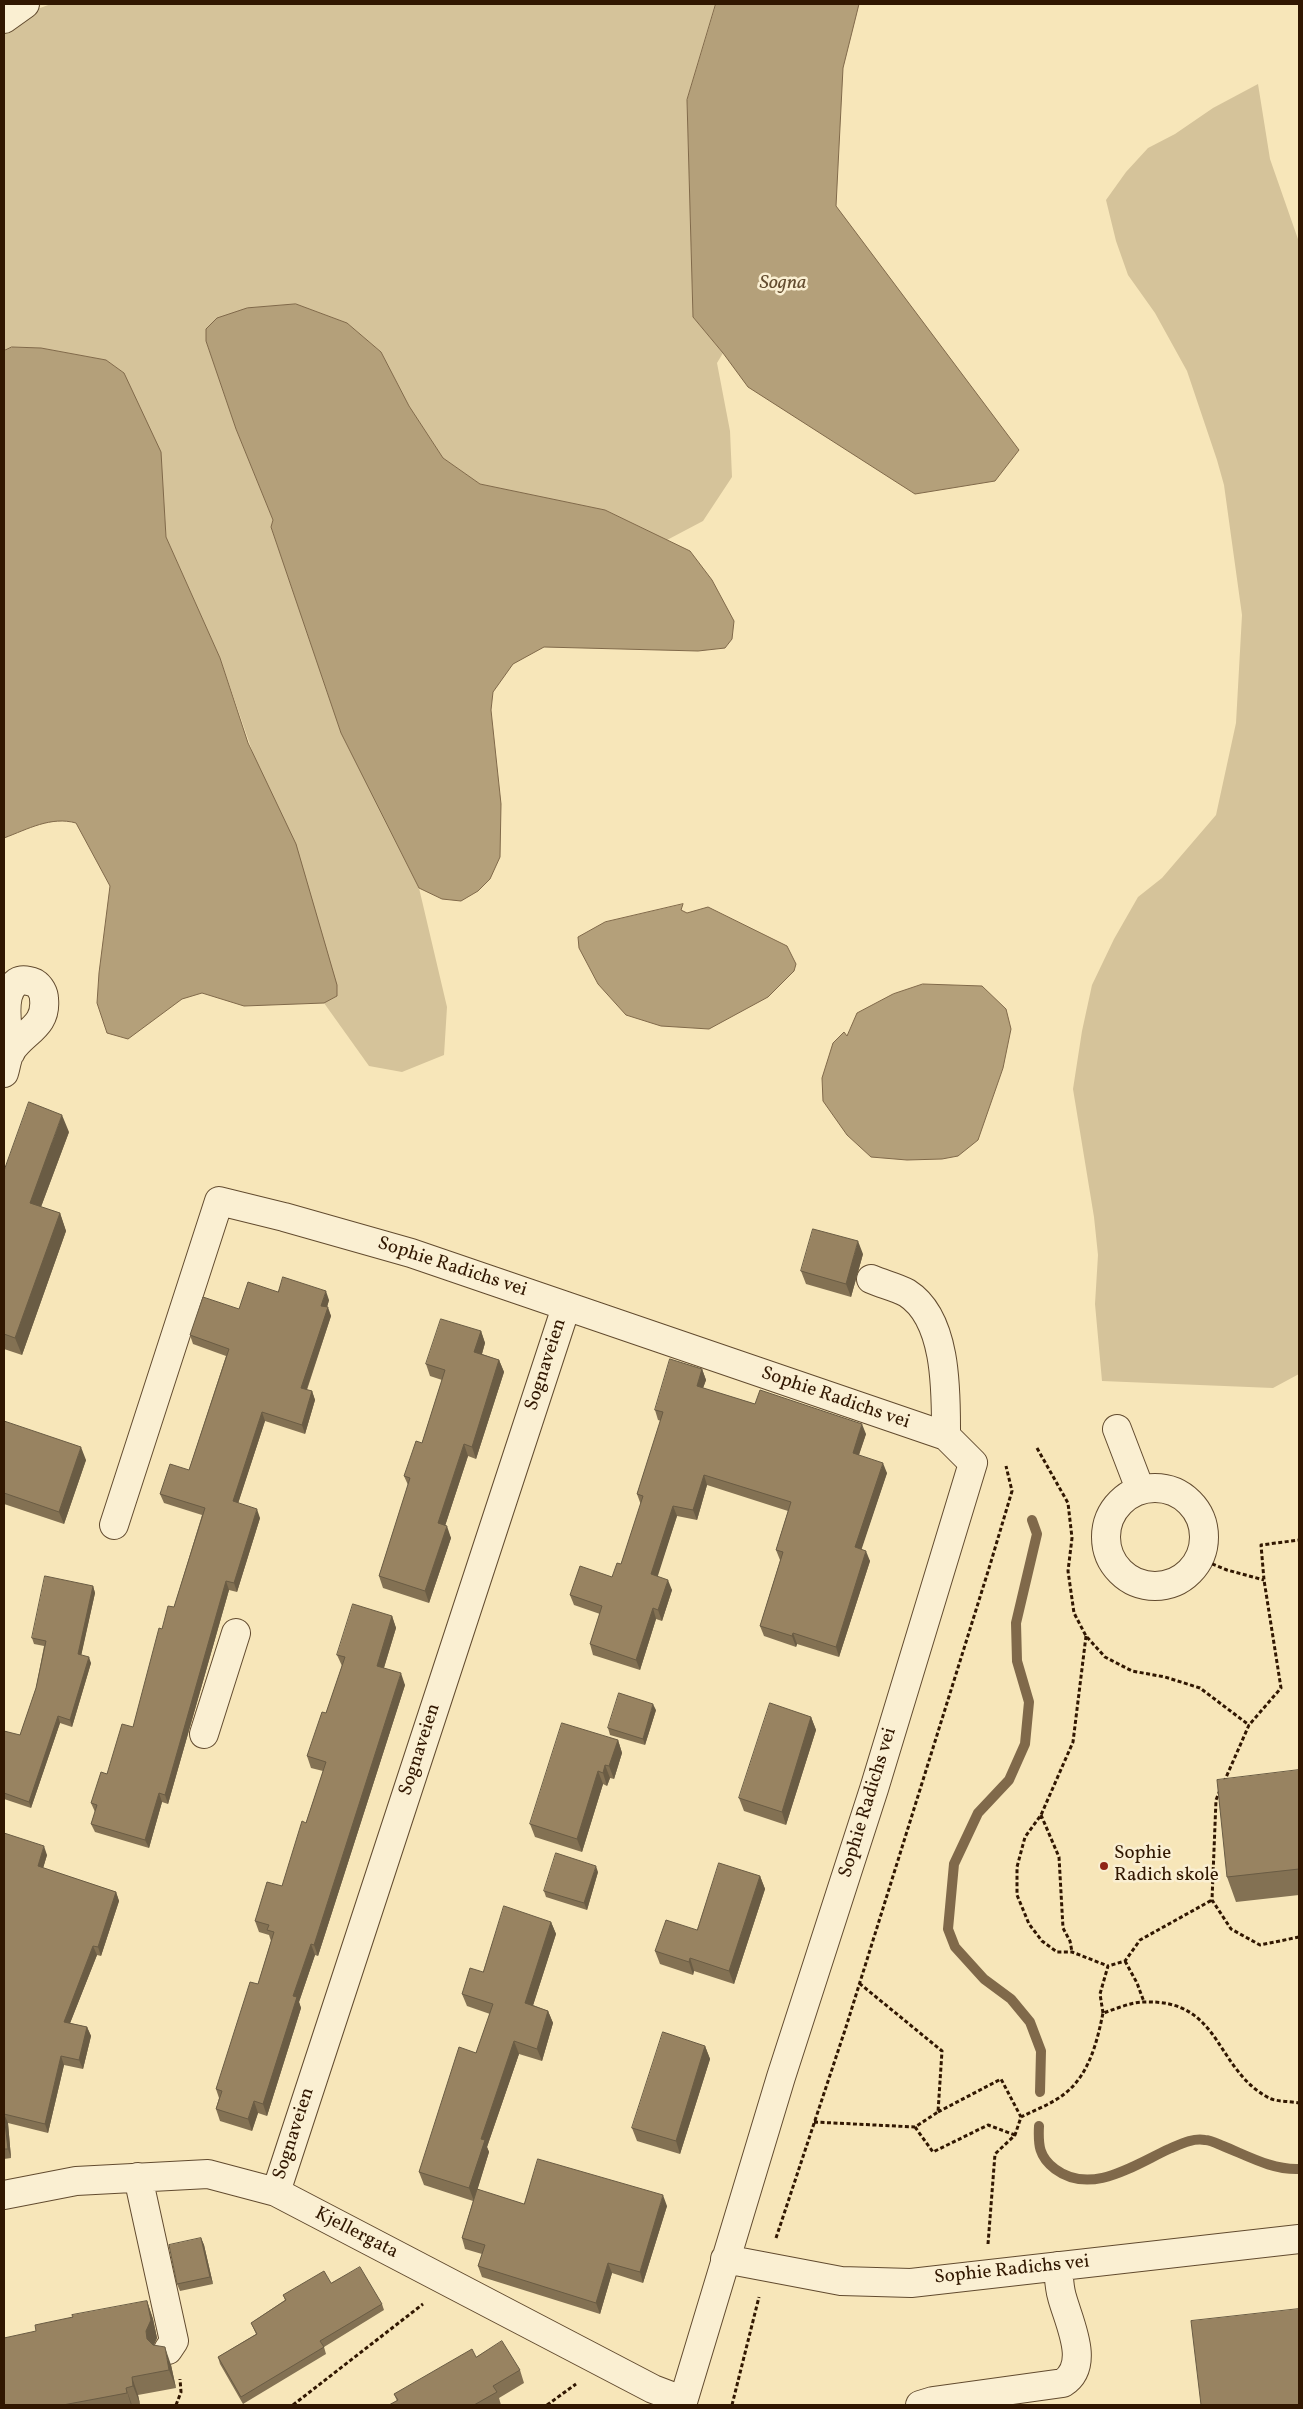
<!DOCTYPE html>
<style>
body{margin:0}
#map{position:relative;width:1303px;height:2409px;overflow:hidden;background:#f7e6b9;font-family:Vollkorn,serif}
canvas{display:block}
.frame{position:absolute;inset:0;border:5px solid #311701;pointer-events:none}
</style>
<div id="map">
<canvas width="1303" height="2409"></canvas>
<div class="frame"></div>
</div>
<script>
const c = document.querySelector('canvas').getContext('2d');
c.lineJoin = 'round';
function fill(path, color) { c.fillStyle = color; c.fill(path, 'evenodd'); }
function stroke(path, color, width, dash) { c.strokeStyle = color; c.lineWidth = width; c.lineCap = dash ? 'butt' : 'round'; c.setLineDash(dash || []); c.stroke(path); }
function drawText(font, color, halo, rows, align = 'center') {
  c.font = font + ' Vollkorn,serif'; c.lineWidth = 5; c.setLineDash([]); c.textBaseline = 'middle'; c.strokeStyle = halo; c.fillStyle = color; for (const [text, x, y, turn = 0] of rows) {
    c.save(); c.translate(x, y); c.rotate((+turn || 0) * Math.PI / 180); c.textAlign = isNaN(turn) ? turn : align; if (halo) c.strokeText(text, 0, 0); c.fillText(text, 0, 0); c.restore();
  }
}
const green = new Path2D(`
 M4 4 29 12 51 4H716L687 100 693 317 723 353 717 363 730 431 732 477 703 521 667 540 605 510 480 484 443 458 409 406 381 352 347 323 296 304 206 329V341L236 429 273 520 271 527 341 733 419 888 447 1007 444 1055 402 1072 369 1066 324 1003 337 996 220 658 166 537 163 498 124 373 106 360 41 348 12 347 4 351Z
 M1258 84 1270 159 1299 242V1374L1273 1388 1102 1381 1095 1304 1098 1255 1094 1217 1073 1089 1082 1031 1092 985 1114 939 1138 897 1162 878 1216 815 1236 723 1242 615 1224 485 1217 460 1187 371 1155 313 1128 275 1116 241 1106 200 1126 172 1148 148 1175 134 1213 108Z`);
const water = new Path2D(`
 M716 4H859L843 68 836 206 1019 450 995 481 915 494 748 387 723 353 693 317 687 100Z
 M296 304 347 323 381 352 409 406 443 458 480 484 605 510 690 551 712 580 734 621 732 639 725 648 698 651 544 647 513 664 493 692 491 710 501 804 500 857 490 879 478 891 461 901 442 899 419 888 341 733 271 527 273 520 236 429 206 341V329L217 318 247 308Z
 M12 347 41 348 106 360 124 373 161 452 166 537 220 658 248 743 296 844 337 985V996L324 1003 244 1006 202 993 182 999 128 1039 107 1033 97 1003 99 973 110 886 76 823C51 816 28 829 4 838V351Z
 M683 904 681 910 687 913 708 907 787 946 796 964 794 971 768 997 709 1029 661 1026 626 1015 598 984 579 948 578 937 605 922Z
 M923 984 982 986 1006 1009 1011 1029 1003 1068 978 1140 958 1156 942 1159 907 1160 871 1157 847 1135 823 1101 822 1078 833 1043 844 1032 847 1036 857 1013 893 994Z`);
const stream = new Path2D(`
 M1032 1520 1037 1534 1016 1623 1017 1661 1029 1702 1025 1744 1009 1780 978 1813 954 1864 948 1929 955 1947 984 1979 1011 1999 1030 2022 1041 2051 1040 2092
 M1039 2126C1038 2145 1039 2157 1055 2169 1091 2196 1134 2165 1169 2149 1181 2144 1192 2138 1205 2140 1211 2140 1218 2144 1223 2146 1248 2156 1272 2170 1299 2169`);
const path = new Path2D(`
 M1037 1448 1068 1503 1072 1538 1068 1571 1074 1613 1086 1636 1105 1657 1132 1671 1165 1677 1200 1688 1249 1725
 M1200 1559 1227 1570 1264 1580
 M1086 1636 1073 1742 1041 1815 1025 1837 1017 1867V1895L1029 1924 1042 1941 1057 1952H1072L1108 1966
 M1224 1782 1249 1725 1281 1688 1264 1580 1261 1545 1299 1540
 M1220 1790 1216 1800 1212 1900 1231 1929 1260 1945 1299 1937
 M1041 1815 1059 1857 1063 1928 1070 1941 1072 1952
 M1125 1961 1137 1983 1144 2002
 M1103 2013 1100 1994 1108 1966 1125 1961 1140 1940 1212 1900
 M938 2112 1001 2079 1021 2117
 M814 2122 915 2127 938 2112 942 2051 859 1983
 M915 2127 933 2152 988 2125 1015 2135
 M776 2238 846 2027 990 1565 1012 1491 1006 1466
 M988 2244 995 2154 1015 2135 1021 2117C1035 2110 1051 2104 1063 2095 1089 2076 1097 2042 1103 2013 1116 2009 1131 2002 1144 2002 1222 1999 1214 2069 1269 2098 1277 2102 1290 2101 1299 2103
 M176 2405 181 2392 180 2379
 M293 2405 423 2304
 M547 2405 576 2384
 M732 2405 759 2297`);
const minor = new Path2D(`
 M4 19 25 4
 M4 1073C6 1067 7 1057 11 1051 24 1031 47 1027 44 999 44 993 40 986 35 983 30 981 22 979 17 982 0 994 8 1034 11 1052
 M871 1279C882 1284 896 1287 907 1293 948 1319 946 1394 946 1436
 M1117 1429 1140 1489
 M1106 1537a49 49 0 1 1 98 0a49 49 0 1 1-98 0Z
 M114 1525 219 1201 284 1217 411 1253 946 1436 973 1463 874 1789 781 2077 682 2405
 M204 1734 236 1633
 M138 2177 174 2341 168 2350
 M276 2192 566 1307
 M4 2195 76 2181 208 2174 276 2192 653 2389 682 2400
 M725 2259 841 2281 911 2283 1299 2239
 M920 2405 933 2401 1063 2383C1091 2365 1069 2323 1062 2297 1059 2287 1059 2277 1058 2266`);
const wall = new Path2D(`
 M69 1132 41 1207 60 1213 66 1231 22 1355 4 1349V1171Z
 M863 1254 851 1297 806 1284 801 1271Z
 M278 1292 329 1300 327 1307 331 1316 307 1390 312 1391 315 1400 305 1434 265 1421 238 1503 260 1518 237 1592 229 1590 168 1804 162 1802 149 1848 95 1832 91 1824 95 1812 91 1803 133 1727 162 1629 174 1607 202 1515 164 1503 160 1494 189 1470 226 1356 193 1344 190 1335 239 1309Z
 M481 1331 485 1343 482 1354 499 1360 504 1372 476 1459 468 1456 445 1526 451 1538 429 1603 383 1588 379 1576 408 1485 404 1476 422 1443 442 1380 430 1376 426 1364Z
 M702 1369 706 1380 703 1388 755 1404 866 1434 859 1455 887 1473 861 1549 870 1561 839 1657 797 1644 796 1647 764 1636 760 1626 780 1561V1560L776 1550 788 1511 707 1485 697 1520 677 1516 657 1576 672 1590 662 1621 656 1619 640 1670 593 1655 590 1644 600 1614 574 1605 570 1595 612 1577 621 1564 641 1505 637 1494 661 1421 658 1420 655 1410Z
 M4 1421 86 1460 64 1524 4 1504Z
 M93 1586 95 1593 81 1655 91 1663 72 1727 60 1723 31 1808 4 1799V1732L20 1735 36 1688 44 1646 34 1644 32 1638Z
 M392 1616 396 1628 384 1668 405 1685 318 1956 315 1955 299 2002 301 2008 267 2116 258 2113 252 2131 220 2121 216 2109 219 2098 216 2089 258 1984 271 1941 269 1935 259 1932 255 1921 282 1886 306 1823 323 1771 311 1768 307 1756 326 1713 342 1666 337 1655Z
 M656 1710 645 1745 610 1735 608 1728Z
 M811 1717 816 1730 786 1825 744 1811 739 1798Z
 M618 1740 622 1753 614 1779 610 1778 607 1786 603 1784 582 1852 535 1837 530 1824Z
 M1299 1770V1895L1236 1902 1227 1877Z
 M4 1833 47 1855 43 1868 116 1892 119 1901 101 1956 97 1955 70 2023 87 2027 91 2036 83 2069 64 2065 48 2133 8 2123 11 2158 4 2159Z
 M598 1872 587 1910 546 1897 544 1891Z
 M760 1876 765 1889 734 1984 694 1971 693 1975 660 1964 655 1951 697 1930Z
 M551 1922 556 1934 533 2005 548 2011 553 2023 542 2061 519 2054 487 2147 489 2152 477 2190 524 2204 667 2206 643 2283 612 2273 600 2314 482 2277 478 2266 482 2254 465 2249 462 2238 473 2201 424 2185 419 2172 476 2053 490 2014 467 2006 462 1994Z
 M705 2046 710 2059 680 2154 637 2141 632 2128Z
 M201 2238 204 2245 213 2284 180 2291 177 2284Z
 M331 2283 382 2304 384 2310 324 2347 326 2354 243 2404 220 2364 218 2357 256 2334 251 2323 285 2300 283 2295Z
 M147 2301 153 2319 157 2338 154 2345 171 2365 176 2388 138 2395 140 2404 134 2405H4L36 2331 73 2317Z
 M476 2357 520 2370 524 2383 499 2398 501 2405H389L397 2401 394 2394Z`);
const shadedWall = new Path2D(`
 M62 1115 69 1132 36 1220 30 1203Z
 M60 1213 66 1231 22 1355 15 1338Z
 M858 1241 863 1254 851 1297 846 1284Z
 M326 1291 329 1300 325 1314 321 1306Z
 M328 1307 331 1316 304 1397 301 1388Z
 M481 1331 485 1343 479 1364 474 1352Z
 M499 1360 504 1372 476 1459 472 1447Z
 M702 1369 706 1380 700 1396 697 1386Z
 M312 1391 315 1400 305 1434 302 1425Z
 M262 1412 265 1421 236 1510 233 1501Z
 M862 1424 866 1434 856 1463 853 1453Z
 M464 1444 468 1456 442 1535 438 1523Z
 M81 1447 86 1460 64 1524 59 1512Z
 M883 1463 887 1473 859 1557 855 1547Z
 M704 1475 707 1485 697 1520 693 1510Z
 M673 1506 677 1516 655 1585 651 1574Z
 M257 1509 260 1518 237 1592 234 1583Z
 M447 1526 451 1538 429 1603 425 1591Z
 M866 1551 870 1561 839 1657 836 1647Z
 M668 1580 672 1590 662 1621 658 1610Z
 M226 1581 229 1590 168 1804 165 1795Z
 M93 1586 95 1593 80 1661 78 1654Z
 M653 1608 656 1619 640 1670 636 1660Z
 M392 1616 396 1628 381 1677 377 1666Z
 M793 1633 797 1644 796 1647 792 1636Z
 M89 1657 91 1663 72 1727 70 1720Z
 M401 1673 405 1685 318 1956 314 1945Z
 M653 1704 656 1710 645 1745 643 1739Z
 M58 1716 60 1723 31 1808 29 1802Z
 M811 1717 816 1730 786 1825 782 1812Z
 M618 1740 622 1753 614 1779 609 1766Z
 M605 1765 610 1778 607 1786 603 1773Z
 M598 1771 603 1784 582 1852 577 1839Z
 M159 1793 162 1802 149 1848 145 1840Z
 M44 1846 47 1855 41 1875 38 1866Z
 M596 1866 598 1872 587 1910 584 1903Z
 M760 1876 765 1889 734 1984 729 1971Z
 M116 1892 119 1901 101 1956 98 1947Z
 M551 1922 556 1934 530 2015 525 2003Z
 M311 1944 315 1955 299 2002 301 2008 267 2116 263 2104 293 1996Z
 M93 1946 97 1955 67 2031 64 2022Z
 M690 1958 694 1971 693 1975 689 1962Z
 M548 2011 553 2023 542 2061 537 2049Z
 M87 2027 91 2036 83 2069 79 2060Z
 M514 2041 519 2054 487 2147 489 2152 474 2201 469 2188 481 2139Z
 M705 2046 710 2059 680 2154 676 2141Z
 M61 2056 64 2065 48 2133 45 2124Z
 M254 2101 258 2113 252 2131 248 2119Z
 M4 2114 8 2123 11 2158 8 2149Z
 M663 2195 667 2206 643 2283 640 2272Z
 M201 2238 204 2245 213 2284 210 2277Z
 M608 2263 612 2273 600 2314 596 2303Z
 M147 2301 153 2319 157 2338 152 2349 147 2339 146 2331Z
 M165 2347 171 2365 176 2388 169 2370Z
 M132 2377 138 2395 140 2404 133 2386Z
 M126 2388 132 2405H131Z`);
const building = new Path2D(`
 M29 1102 62 1115 30 1203 60 1213 15 1338 4 1334V1171Z
 M813 1229 858 1241 846 1284 801 1271Z
 M283 1277 326 1291 321 1306 328 1307 301 1388 312 1391 302 1425 262 1412 233 1501 257 1509 234 1583 226 1581 165 1795 159 1793 145 1840 91 1824 97 1805 91 1803 101 1772 107 1774 122 1724 133 1727 159 1628 162 1629 168 1606 174 1607 205 1508 160 1494 170 1464 189 1470 229 1349 190 1335 203 1297 239 1309 248 1282 278 1292Z
 M441 1319 481 1331 474 1352 499 1360 472 1447 464 1444 438 1523 447 1526 425 1591 379 1576 410 1478 404 1476 416 1441 422 1443 445 1370 426 1364Z
 M670 1359 702 1369 697 1386 755 1404 760 1390 862 1424 853 1453 883 1463 855 1547 866 1551 836 1647 793 1633 792 1636 760 1626 783 1552 776 1550 791 1502 704 1475 693 1510 673 1506 651 1574 668 1580 658 1610 653 1608 636 1660 590 1644 602 1606 570 1595 580 1566 612 1577 617 1563 621 1564 643 1496 637 1494 663 1412 655 1410Z
 M4 1421 81 1447 59 1512 4 1493Z
 M45 1576 93 1586 78 1654 89 1657 70 1720 58 1716 29 1802 4 1793V1731L20 1735 36 1688 46 1641 32 1638Z
 M353 1604 392 1616 377 1666 401 1673 314 1945 311 1944 293 1996 297 1997 263 2104 254 2101 248 2119 216 2109 222 2091 216 2089 250 1982 258 1984 274 1932 267 1930 269 1925 255 1921 267 1882 282 1886 302 1821 306 1823 326 1762 307 1756 322 1712 326 1713 345 1657 337 1655Z
 M619 1693 653 1704 643 1739 608 1728Z
 M770 1703 811 1717 782 1812 739 1798Z
 M562 1723 618 1740 609 1766 605 1765 603 1773 598 1771 577 1839 530 1824Z
 M1299 1770V1869L1227 1877 1217 1780Z
 M4 1833 44 1846 38 1866 116 1892 98 1947 93 1946 64 2022 87 2027 79 2060 61 2056 45 2124 4 2114 8 2149H4Z
 M556 1853 596 1866 584 1903 544 1891Z
 M719 1863 760 1876 729 1971 690 1958 689 1962 655 1951 666 1920 697 1930Z
 M504 1906 551 1922 525 2003 548 2011 537 2049 514 2041 481 2139 485 2140 469 2188 419 2172 459 2047 476 2053 493 2004 462 1994 470 1968 483 1972Z
 M663 2032 705 2046 676 2141 632 2128Z
 M538 2159 663 2195 640 2272 608 2263 596 2303 478 2266 485 2245 462 2238 477 2189 524 2204Z
 M201 2238 210 2277 177 2284 169 2245Z
 M360 2267 382 2304 320 2341 324 2347 241 2397 218 2357 257 2334 251 2323 286 2300 283 2295 324 2271 331 2283Z
 M147 2301 151 2320 146 2331 147 2339 153 2345 165 2347 169 2370 132 2377 133 2386 126 2388 127 2393 63 2405H4V2338L36 2331 35 2325 73 2317 72 2315Z
 M1299 2309V2405H1201L1191 2321Z
 M502 2341 520 2370 493 2386 497 2392 474 2405H389L398 2400 394 2394 472 2349 476 2357Z`);
const markers = [
 [1104,1866,5,"#8f2418"]
];
const streetNames = [
 ["Sophie Radichs vei",452,1268,18],
 ["Sognaveien",547,1365,-72],
 ["Sophie Radichs vei",835,1399,19],
 ["Sognaveien",421,1750,-72],
 ["Sophie Radichs vei",869,1803,-73],
 ["Sognaveien",295,2134,-72],
 ["Kjellergata",356,2234,27],
 ["Sophie Radichs vei",1012,2271,-6]
];
const poiNames = [
 ["Sophie",1114,1855],
 ["Radich skole",1114,1877]
];
const waterNames = [
 ["Sogna",783,284]
];
fill(green, '#d5c39a');
fill(water, '#b4a07a');
stroke(water, '#80694a', 1);
stroke(stream, '#80694a', 10);
stroke(minor, '#624b2f', 30);
stroke(path, '#311701', 3, [4, 2.5]);
stroke(minor, '#faefd2', 28);
fill(wall, '#837153');
fill(shadedWall, '#6a5c44');
fill(building, '#988361');
stroke(building, '#6a5c44', 1);
for (const [x, y, r, color] of markers) { const dot = new Path2D(); dot.arc(x, y, r, 0, 2 * Math.PI); c.fillStyle = color; c.fill(dot); stroke(dot, '#faefd2', 2); }
drawText('19px', '#311701', '#faefd2', streetNames);
drawText('19px', '#311701', '#faefd2', poiNames, 'left');
drawText('italic 20px', '#654e31', '#faefd2', waterNames);
</script>
